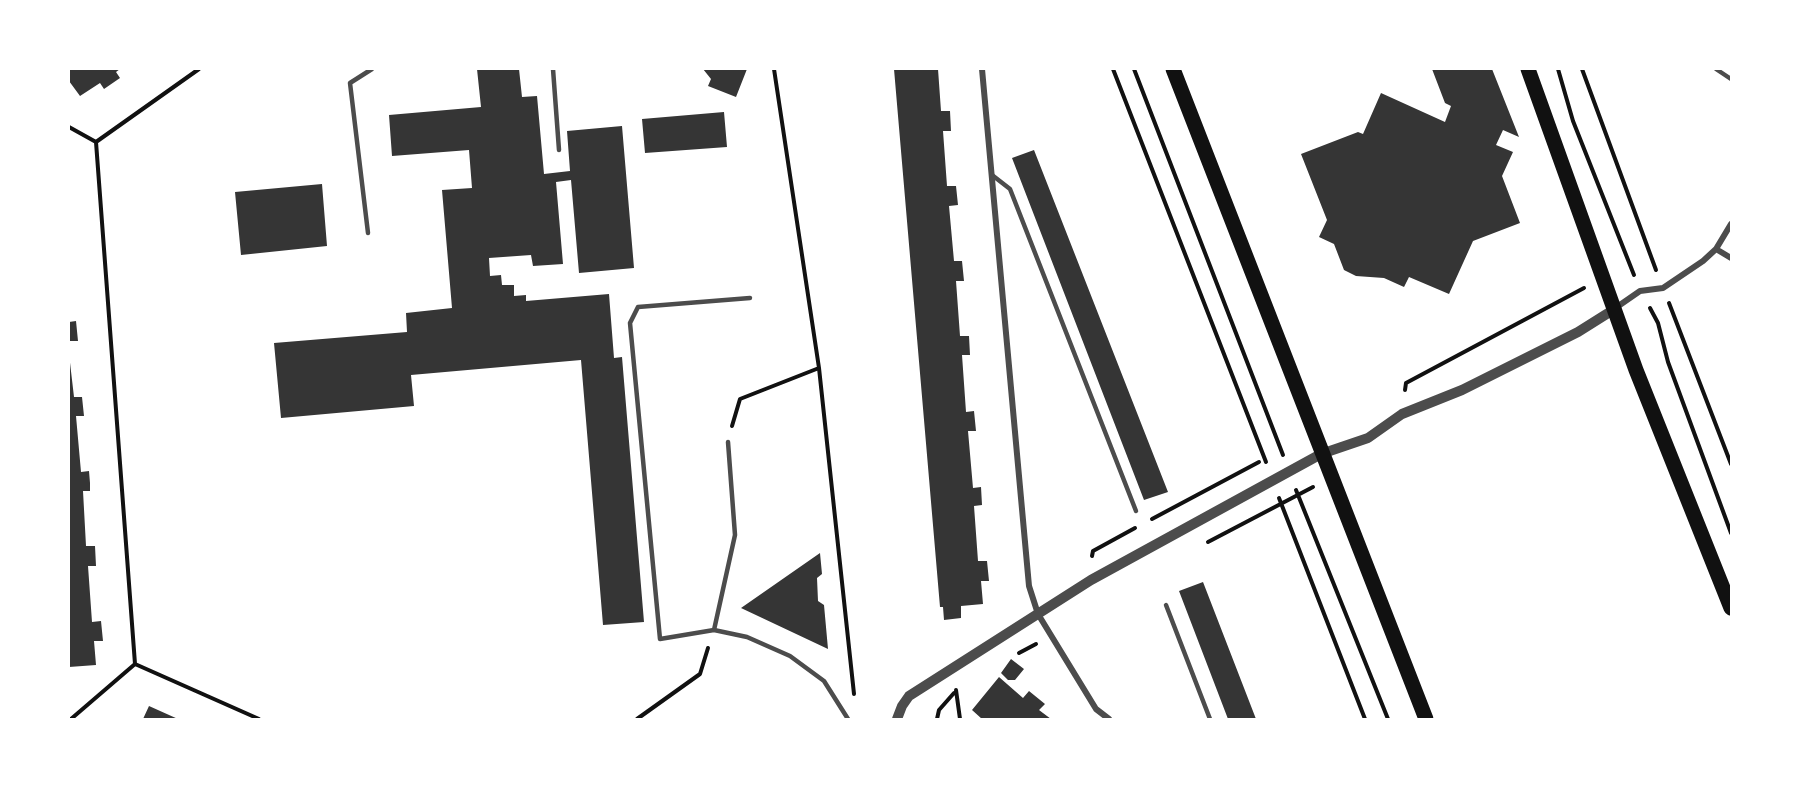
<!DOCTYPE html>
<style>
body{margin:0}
#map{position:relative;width:1800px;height:788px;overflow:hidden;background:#fff;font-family:Arial,sans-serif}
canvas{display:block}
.frame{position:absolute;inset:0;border:70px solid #fff;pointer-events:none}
</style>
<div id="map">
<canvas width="1800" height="788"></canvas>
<div class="frame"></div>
</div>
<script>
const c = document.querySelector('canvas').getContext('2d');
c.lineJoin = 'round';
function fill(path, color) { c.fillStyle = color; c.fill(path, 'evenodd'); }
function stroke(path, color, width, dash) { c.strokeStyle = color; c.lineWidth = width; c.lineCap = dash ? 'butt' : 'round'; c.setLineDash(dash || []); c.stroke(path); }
const building = new Path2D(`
 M69 69H120L116 72 120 78 104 89 100 83 80 96 69 81Z
 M477 69H519L522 97 537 96 544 174 570 171 567 131 622 126 634 268 579 273 571 180 556 182 563 264 533 266 531 255 489 258 490 276 501 275 502 285H514V296L526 295V301L609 294 614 358 622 357 644 622 603 625 581 360 411 375 414 406 281 418 274 343 407 332 406 313 452 308 442 190 472 188 469 150 392 156 389 115 481 107Z
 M703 69H747L736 97 708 86 711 79Z
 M894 69H938L941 111H950L951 131H943L947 186H956L958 205 949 206 954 261H962L964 281H956L960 336H969L970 355H962L966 412 974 411 976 431H968L973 488 981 487 982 505 974 506 978 561H987L989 581H981L983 604 961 606V618L944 620 943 607H940Z
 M1432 69H1492L1519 137 1503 130 1496 145 1513 152 1502 176 1520 223 1473 241 1449 294 1409 277 1404 287 1384 278 1356 276 1344 270 1334 244 1319 237 1327 220 1301 154 1358 132 1363 134 1381 93 1445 122 1451 106 1445 103Z
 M724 112 727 147 645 153 642 119Z
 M1034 150 1168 492 1144 500 1012 158Z
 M322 184 327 246 241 255 235 192Z
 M76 321 78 341H69V322Z
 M69 354 74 397H82L84 416H76L81 472 89 471 90 483V491H83L86 546H95L96 566H88L92 622 101 621 103 641H94L96 665 69 667Z
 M820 553 822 574 817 578 818 601 824 605 828 649 741 608Z
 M1203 582 1256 719H1228L1179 591Z
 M1011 659 1024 669 1015 680H1008L1001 673Z
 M999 677 1023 698 1029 691 1045 704 1039 710 1051 719H982L972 710Z
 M149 706 178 719H143Z`);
const path = new Path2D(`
 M774 69 819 368 854 694
 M1113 69 1266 462
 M1134 69 1283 455
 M1558 69 1573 121 1634 275
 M1582 69 1656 270
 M69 127 96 142
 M1669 303 1731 464
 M1650 308 1658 323 1668 362 1731 533
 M1405 390 1406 383 1584 288
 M732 426 740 399 819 368
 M1296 490 1388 719
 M1279 498 1365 719
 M1152 519 1259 462
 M1208 542 1313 487
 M1092 556 1093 551 1135 528
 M1019 653 1036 644
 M135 664 259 719
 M956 690 960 719
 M71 719 135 664 96 142 199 69
 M637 719 700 674 708 648
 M937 719 939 710 954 693`);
const service = new Path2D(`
 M553 69 559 150
 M1716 69 1731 79
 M992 175 1010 189 1136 511
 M368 233 350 83 372 69
 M750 298 638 307 630 323 660 639 714 630 747 637 790 656 824 681 848 719
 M1166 605 1210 719
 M714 630 735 535 728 442`);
const minor = new Path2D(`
 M982 69 1029 586 1038 614 1096 709 1109 719
 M1716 249 1731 258
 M1614 309 1640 291 1663 288 1703 261 1716 249 1731 224`);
const tertiary = new Path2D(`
 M897 719 902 706 909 696 1091 580 1321 454 1368 438 1402 414 1462 390 1578 332 1613 310`);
const primary = new Path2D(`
 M1173 69 1426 719
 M1528 69 1636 370 1731 608`);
fill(building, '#353535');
stroke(path, '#111', 4);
stroke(service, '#4c4c4c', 4.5);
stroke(minor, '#4c4c4c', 6);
stroke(tertiary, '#4c4c4c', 10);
stroke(primary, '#111', 15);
</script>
